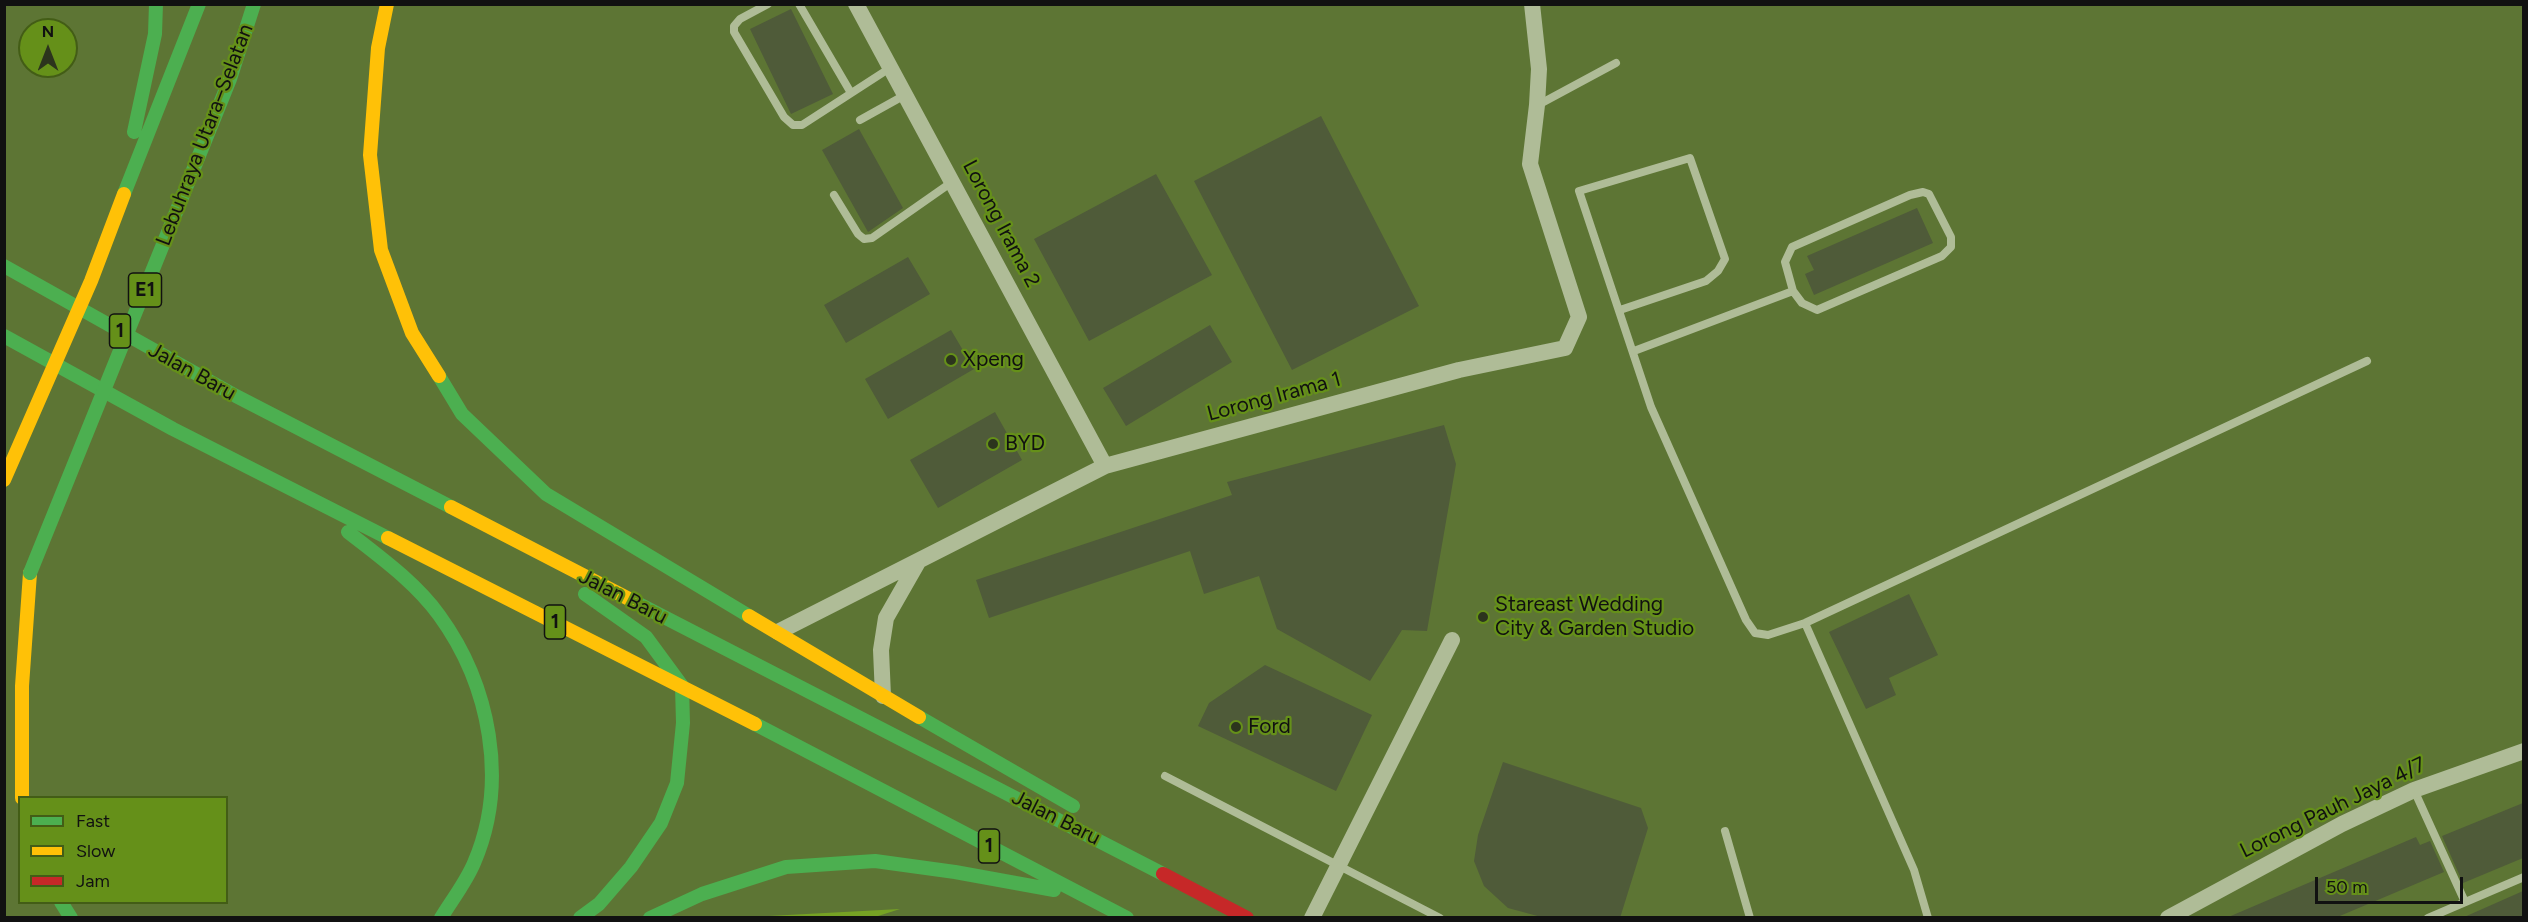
<!DOCTYPE html>
<meta charset="utf-8">
<style>
body{margin:0}
#map{position:relative;width:2528px;height:922px;overflow:hidden;background:#5d7534;font-family:Figtree,sans-serif}
canvas{display:block}
.frame{position:absolute;inset:0;border:6px solid #111;pointer-events:none}
.legend{position:absolute;left:18px;top:796px;width:210px;height:108px;box-sizing:border-box;background:#659019;border:2px solid #435d16;margin:0;padding:8px 10px;list-style:none;font-size:18px;color:#111}
.legend li{display:flex;align-items:center;gap:12px;height:30px}
.legend b{width:30px;border:2px solid #435d16}
.north{position:absolute;left:18px;top:18px;width:60px;height:60px;box-sizing:border-box;background:#659019;border:2px solid #435d16;border-radius:50%;rotate:0deg;font-size:16px;font-weight:700;line-height:24px;text-align:center;color:#111}
.north::after{content:'';display:block;margin:auto;width:21px;height:27px;background:#2c341d;clip-path:polygon(50% 0,100% 100%,50% 72%,0 100%)}
.scale{position:absolute;left:2315px;top:877px;width:148px;height:27px;box-sizing:border-box;border:3px solid #111;border-top:0;padding-left:8px;font-size:18px;line-height:21px;white-space:nowrap;color:#111;-webkit-text-stroke:4px #659019;paint-order:stroke}
</style>
<div id="map">
<canvas width="2528" height="922"></canvas>
<div class="frame"></div>
<ul class="legend">
<li><b style="height:8px;background:#4caf50"></b>Fast</li>
<li><b style="height:8px;background:#ffc107"></b>Slow</li>
<li><b style="height:8px;background:#c62828"></b>Jam</li>
</ul>
<div class="north">N</div>
<div class="scale">50 m</div>
</div>
<script>
const c = document.querySelector('canvas').getContext('2d');
c.lineJoin = 'round';
function fill(path, color) { c.fillStyle = color; c.fill(path, 'evenodd'); }
function stroke(path, color, width, dash) { c.strokeStyle = color; c.lineWidth = width; c.lineCap = dash ? 'butt' : 'round'; c.setLineDash(dash || []); c.stroke(path); }
function drawText(font, color, halo, rows, align = 'center') {
  c.font = font + ' Figtree,sans-serif'; c.lineWidth = 4.5; c.setLineDash([]); c.textBaseline = 'middle'; c.strokeStyle = halo; c.fillStyle = color; for (const [text, x, y, turn = 0] of rows) {
    c.save(); c.translate(x, y); c.rotate((+turn || 0) * Math.PI / 180); c.textAlign = isNaN(turn) ? turn : align; if (halo) c.strokeText(text, 0, 0); c.fillText(text, 0, 0); c.restore();
  }
}
const green = new Path2D(`
 M900 909 875 917H750Z`);
const building = new Path2D(`
 M791 9 833 94 791 114 750 29Z
 M1321 116 1419 306 1292 370 1194 181Z
 M859 129 903 208 868 232 822 150Z
 M1156 174 1212 275 1089 341 1034 239Z
 M1917 208 1933 243 1814 295 1805 274 1814 270 1807 256Z
 M908 257 930 294 846 343 824 305Z
 M1210 325 1232 362 1126 426 1103 388Z
 M951 330 974 369 888 419 865 379Z
 M995 412 1022 460 938 508 910 460Z
 M1444 425 1456 464 1427 631 1402 630 1370 681 1277 629 1259 576 1204 594 1190 551 989 618 976 580 1232 495 1227 482Z
 M1909 594 1938 655 1889 678 1896 695 1866 709 1829 632Z
 M1265 665 1372 715 1336 791 1198 726 1209 703Z
 M1503 762 1641 808 1648 828 1620 918H1545L1508 908 1484 886 1474 861 1478 835Z
 M2523 803V858L2463 883 2442 836Z
 M2416 837 2420 845 2430 841 2444 872 2335 918H2226Z
 M2523 891V918H2462Z`);
const lane = new Path2D(`
 M768 4 740 19 734 26V32L784 117 793 125H802L890 68
 M799 4 851 93
 M1538 105 1616 63
 M860 120 905 95
 M1923 192 1929 194 1951 237V247L1942 256 1817 310 1802 303 1793 291 1785 262 1792 247 1910 195Z
 M834 195 858 234 864 239 872 238 952 182
 M1620 310 1706 281 1718 271 1725 259 1690 158 1579 191 1651 407 1746 620 1755 633 1768 635 1805 623 2367 361
 M1634 351 1793 291
 M1805 623 1914 870 1928 918
 M1165 776 1440 918
 M2414 790 2465 902
 M1725 831 1750 918
 M2428 918 2524 877`);
const street = new Path2D(`
 M856 4 1105 466
 M778 632 1105 466 1459 370 1565 348 1579 317 1530 164 1537 105 1539 69 1532 4
 M883 696 881 650 886 618 918 562
 M1312 918 1452 640
 M2168 918 2342 824 2414 790 2524 751`);
const fast = new Path2D(`
 M134 132 155 34 156 4
 M124 194 199 4
 M4 266 236 396 451 507
 M4 336 173 429 388 538
 M439 376 462 414 546 494 749 616
 M348 532C380 557 415 582 439 615 490 685 509 782 474 863 466 882 452 900 441 918
 M631 600 1163 874
 M919 717 1073 806
 M755 724 1127 918
 M61 902 71 918
 M580 918 599 904 631 867 661 823 677 783 683 723 682 686 646 637 585 594
 M650 918 702 894 786 867 875 861 955 872 1054 890`);
const slow = new Path2D(`
 M387 4 378 48 370 155 381 250 412 333 439 376
 M451 507 631 600
 M388 538 755 724
 M749 616 919 717
 M22 798V686L30 573`);
const jam = new Path2D(`
 M1163 874 1247 918`);
const fastBridge = new Path2D(`
 M30 573 230 79 254 4`);
const slowBridge = new Path2D(`
 M4 480 91 281 124 194`);
const markers = [
 [951,360,6,"#2c341d"],
 [993,444,6,"#2c341d"],
 [1483,617,6,"#2c341d"],
 [1236,727,6,"#2c341d"]
];
const shields = [
 [145,290,33],
 [120,331,21],
 [555,622,21],
 [989,846,21]
];
const shieldNames = [
 ["E1",145,290],
 ["1",120,331],
 ["1",555,622],
 ["1",989,846]
];
const streetNames = [
 ["Lebuhraya Utara–Selatan",205,135,-69],
 ["Lorong Irama 2",1001,224,62],
 ["Jalan Baru",192,372,29],
 ["Lorong Irama 1",1274,397,-15],
 ["Jalan Baru",623,597,27],
 ["Lorong Pauh Jaya 4/7",2333,808,-26],
 ["Jalan Baru",1056,818,27]
];
const poiNames = [
 ["Xpeng",963,360],
 ["BYD",1005,444],
 ["Stareast Wedding",1495,605],
 ["City & Garden Studio",1495,629],
 ["Ford",1248,727]
];
fill(green, '#76a224');
fill(building, '#4f5b39');
stroke(lane, '#afbc97', 8);
stroke(street, '#afbc97', 16);
stroke(fast, '#4caf50', 14);
stroke(slow, '#ffc107', 14);
stroke(jam, '#c62828', 14);
stroke(fastBridge, '#4caf50', 14);
stroke(slowBridge, '#ffc107', 14);
for (const [x, y, r, color] of markers) { const dot = new Path2D(); dot.arc(x, y, r, 0, 2 * Math.PI); c.fillStyle = color; c.fill(dot); stroke(dot, '#659019', 2); }
for (const [x, y, w] of shields) { const box = new Path2D(); box.roundRect(x - w / 2, y - 17, w, 34, 4.5); c.fillStyle = '#659019'; c.fill(box); stroke(box, '#111', 1.5); }
drawText('bold 20px', '#111', null, shieldNames);
drawText('21px', '#111', '#659019', streetNames);
drawText('21px', '#111', '#659019', poiNames, 'left');
</script>
